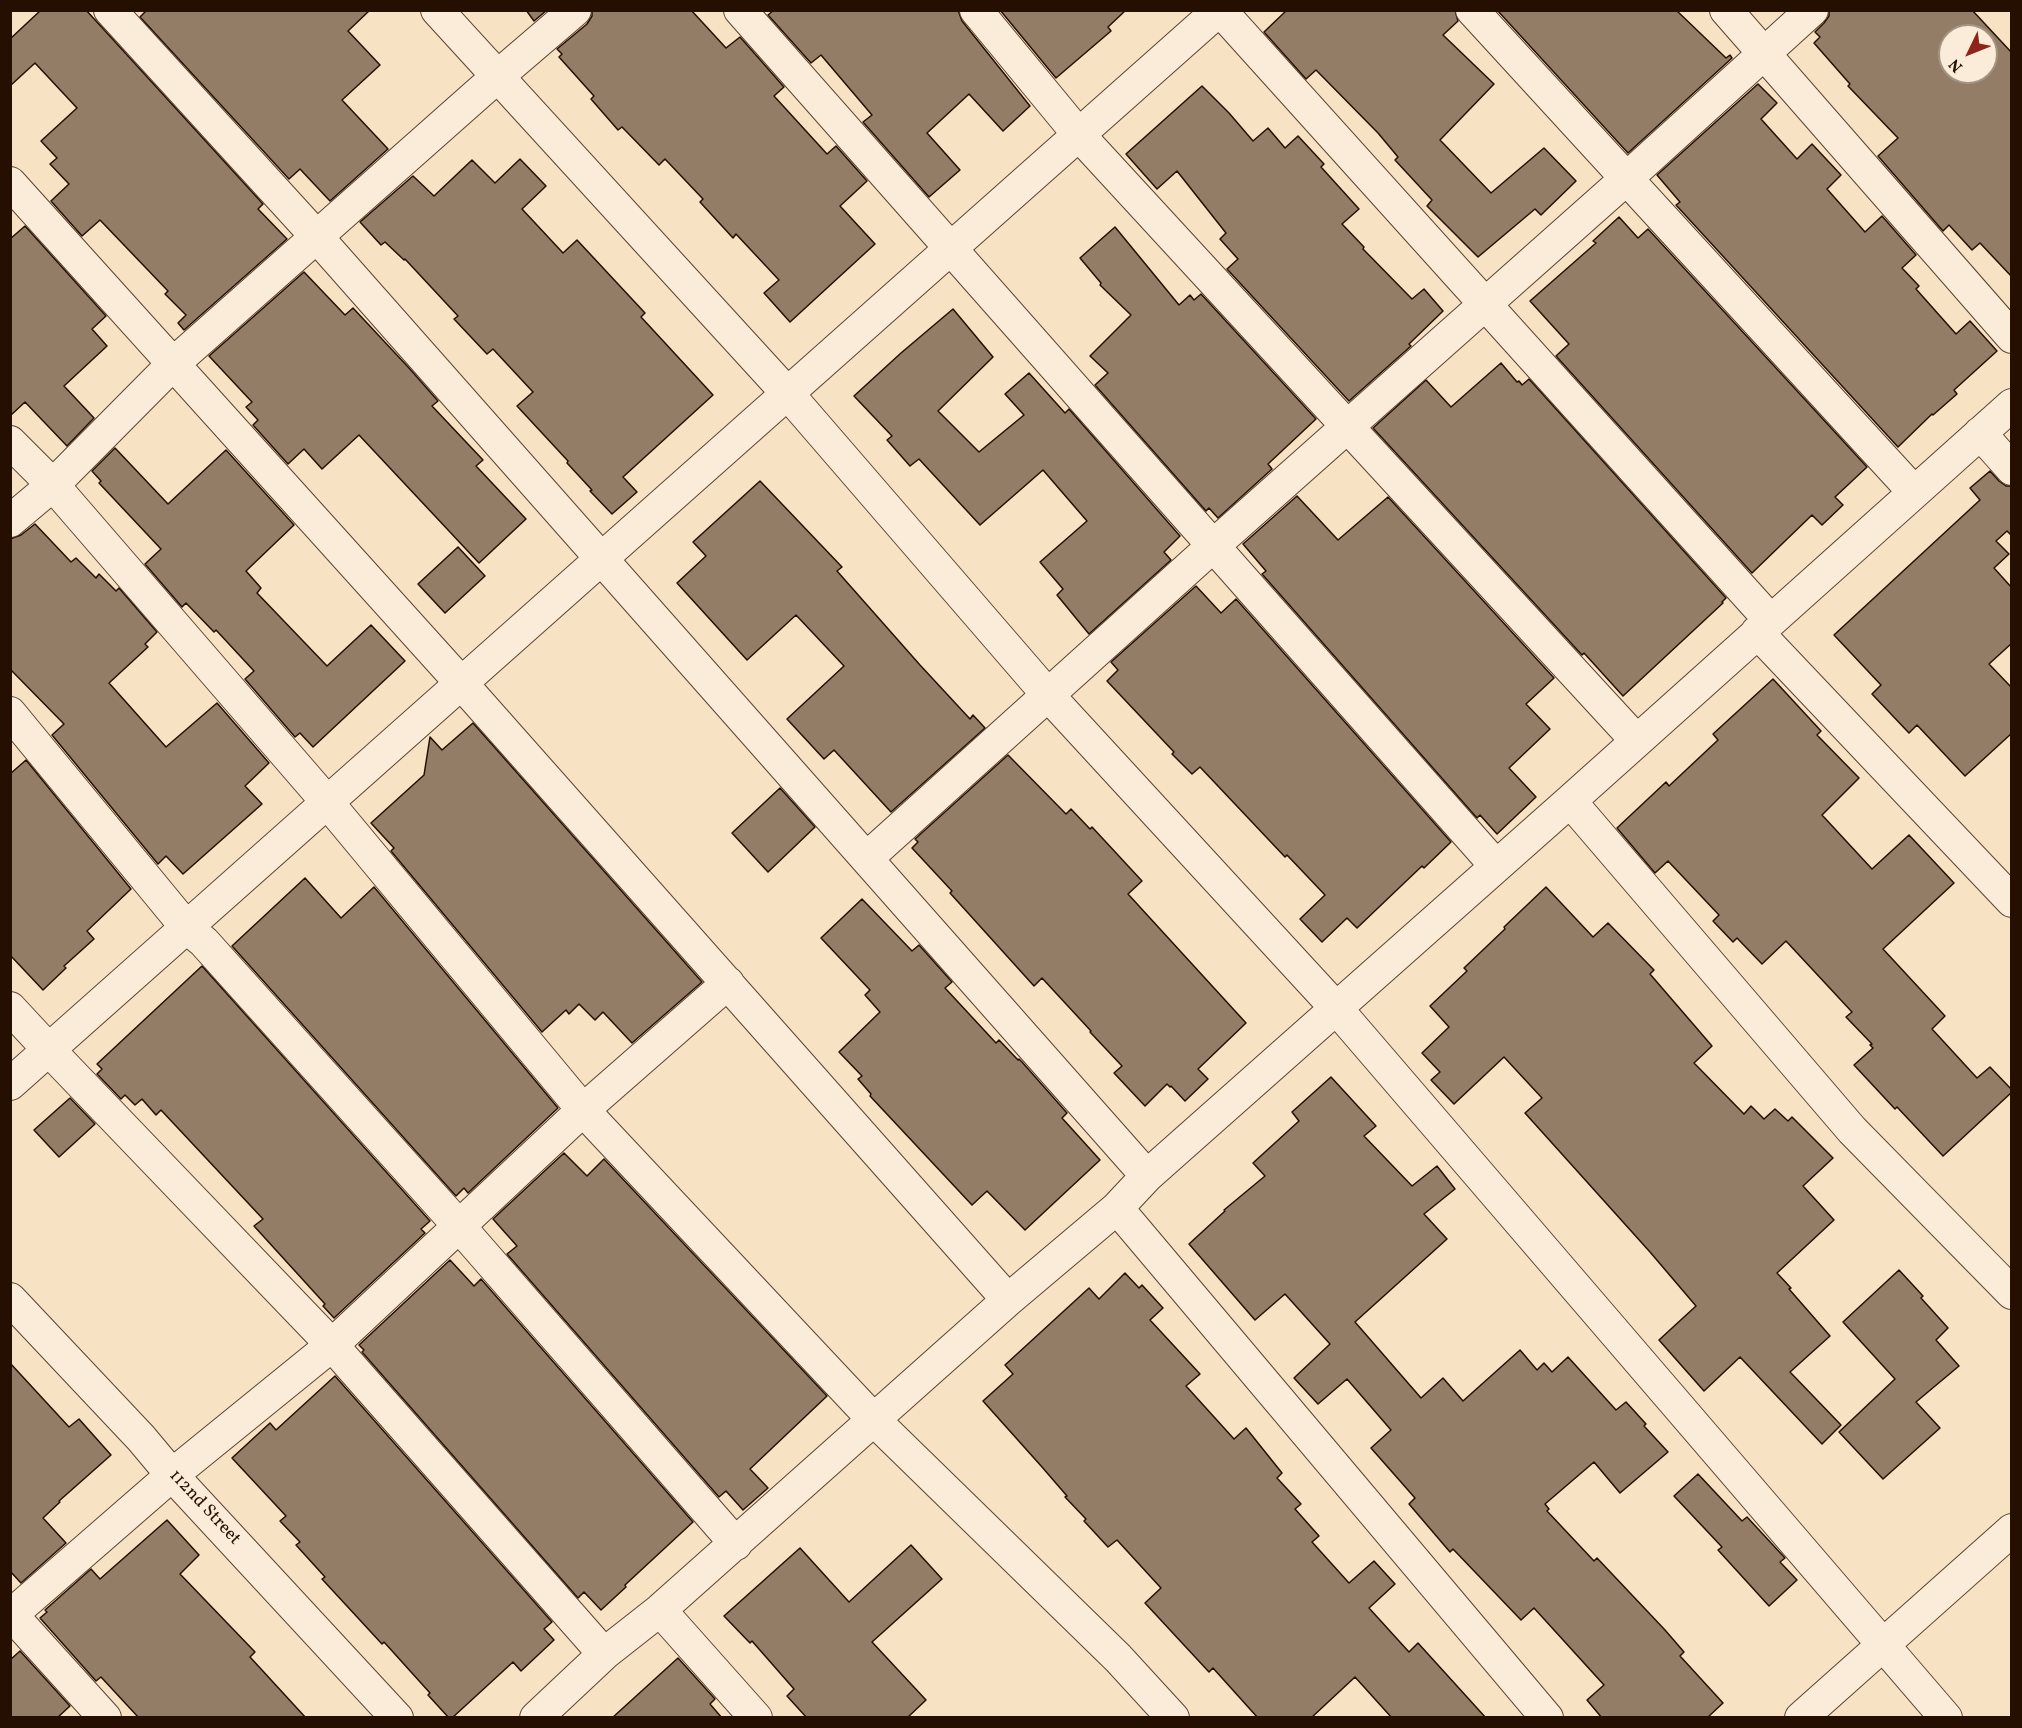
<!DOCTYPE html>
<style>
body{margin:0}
#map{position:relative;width:2022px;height:1728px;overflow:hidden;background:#f8e2c4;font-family:Vollkorn,serif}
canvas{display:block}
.frame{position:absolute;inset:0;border:12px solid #250f01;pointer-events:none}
.north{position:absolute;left:1938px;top:24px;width:60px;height:60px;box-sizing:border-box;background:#faecd9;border:2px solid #a59483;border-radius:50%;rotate:227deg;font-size:16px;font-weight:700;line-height:24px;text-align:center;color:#250f01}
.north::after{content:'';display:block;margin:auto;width:21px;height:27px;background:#8f2418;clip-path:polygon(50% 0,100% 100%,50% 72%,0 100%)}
</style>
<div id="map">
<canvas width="2022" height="1728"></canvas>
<div class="frame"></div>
<div class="north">N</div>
</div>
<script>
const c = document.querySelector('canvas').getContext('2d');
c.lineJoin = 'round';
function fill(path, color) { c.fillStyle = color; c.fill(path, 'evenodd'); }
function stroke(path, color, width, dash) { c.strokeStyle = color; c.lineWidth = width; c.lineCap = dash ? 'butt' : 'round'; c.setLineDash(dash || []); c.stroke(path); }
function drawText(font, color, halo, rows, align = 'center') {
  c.font = font + ' Vollkorn,serif'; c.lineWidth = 6; c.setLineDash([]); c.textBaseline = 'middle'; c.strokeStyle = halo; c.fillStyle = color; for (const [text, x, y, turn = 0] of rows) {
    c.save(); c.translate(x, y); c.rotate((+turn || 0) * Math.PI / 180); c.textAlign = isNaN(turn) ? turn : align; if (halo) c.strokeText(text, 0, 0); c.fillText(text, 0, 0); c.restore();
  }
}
const building = new Path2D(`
 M41 10H86L263 204 258 209 287 239 184 330 178 323 186 315 165 294 168 291 100 220 82 236 51 201 69 184 50 164 57 158 41 141 77 108 35 63 10 86V39Z
 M147 10H370L348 31 380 65 342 100 388 149 330 201 300 169 289 179 140 17Z
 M526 10H547L534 21Z
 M592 10H691L726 48 740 37 784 87 774 96 827 154 836 146 867 181 840 206 875 244 790 322 764 293 779 280 736 234 733 238 700 202 703 199 665 159 659 165 622 127 618 130 591 99 594 96 559 57 562 54 557 49 587 24 592 16Z
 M774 10H958L962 21 1030 106 1003 131 969 94 927 133 960 170 929 197 863 122 872 115 821 55 811 63 768 15Z
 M1000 10H1126L1108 27 1111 31 1056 78Z
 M1287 10H1455L1458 21 1443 35 1494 84 1440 140 1491 193 1544 148 1576 181 1541 215 1535 209 1478 257 1427 206 1432 200 1395 160 1398 157 1378 133 1316 70 1306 79 1264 32Z
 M1497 10H1676L1726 58 1730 55 1732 58 1628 153Z
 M1829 10H1972L2012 53V277L1980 243 1972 250 1949 225 1943 231 1878 156 1898 138 1848 86 1850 84 1814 43 1820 37 1815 32 1824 23 1829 16ZM1950 36H1986V72H1950Z
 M1758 84 1777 103 1761 119 1797 159 1812 144 1841 175 1827 189 1865 232 1882 216 1916 255 1902 268 1919 286 1916 289 1956 334 1970 321 1997 351 1954 390 1957 394 1933 415 1932 414 1898 447 1676 205 1680 202 1657 175Z
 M1202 86 1229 113 1253 141 1268 128 1285 148 1298 136 1324 164 1321 167 1359 209 1342 224 1364 247 1363 249 1412 299 1424 289 1443 311 1409 344 1411 346 1349 401 1227 269 1238 259 1220 239 1226 233 1177 171 1157 189 1126 154Z
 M520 159 546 186 522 209 563 253 577 240 645 313 641 317 713 395 623 477 637 492 612 514 590 491 592 490 567 463 568 461 517 406 533 392 493 349 487 354 454 319 458 316 405 259 404 260 385 242 381 245 360 222 413 176 434 196 472 160 495 183Z
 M1619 217 1638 238 1648 229 1867 467 1835 497 1843 505 1822 525 1812 515 1752 573 1556 356 1569 344 1530 301 1596 243 1593 241Z
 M25 226 106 316 92 329 107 346 64 386 94 418 67 446 25 402 10 416V239Z
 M1115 227 1179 305 1190 295 1194 300 1201 294 1316 419 1268 464 1272 469 1218 518 1209 508 1206 511 1095 385 1108 373 1090 356 1131 315 1100 285 1101 283 1080 258Z
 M304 272 345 315 353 308 409 368 438 401 432 406 483 460 476 466 526 519 479 563 359 435 322 469 304 449 288 464 253 425 258 420 246 407 252 402 209 356Z
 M953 309 993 357 938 411 979 452 1024 415 1005 394 1029 373 1065 413 1069 409 1180 536 1164 552 1171 560 1089 634 1057 595 1063 589 1040 562 1087 521 1043 470 980 525 919 459 910 466 887 440 892 436 854 396 901 353Z
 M1501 363 1517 382 1519 381 1522 385 1529 379 1726 598 1722 602 1723 603 1623 696 1584 653 1582 655 1373 428 1426 380 1451 407Z
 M115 448 168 504 226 450 294 525 246 571 261 588 257 593 327 666 371 625 405 661 313 747 300 733 295 737 245 679 254 671 216 630 214 632 186 603 182 607 145 564 161 549 99 483 101 481 92 471Z
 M1990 471 1999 481 2006 486H2012V536L2007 531 1996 541 2009 554 1994 568 2012 588V643L1989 664 2012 688V733L1965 776 1917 725 1909 733 1872 694 1881 685 1834 635 1980 500 1970 488Z
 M760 481 842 567 837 571 920 665 970 719 973 715 985 728 891 812 834 750 824 759 787 719 844 666 796 615 747 660 677 583 706 556 693 542Z
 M1297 496 1338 540 1388 497 1554 678 1526 704 1550 729 1509 768 1536 797 1497 834 1480 815 1477 818 1262 574 1266 571 1243 544Z
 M35 524 71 562 76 558 96 578 99 574 116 591 119 588 157 632 145 644 148 647 109 683 166 747 217 703 269 763 245 786 262 804 183 874 166 856 158 864 52 735 64 724 10 669V539L21 535Z
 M458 547 485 576 445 613 418 584Z
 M1196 586 1221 613 1236 599 1451 842 1424 868 1422 866 1357 928 1347 918 1322 942 1300 919 1325 895 1287 855 1285 857 1200 767 1192 774 1172 754 1174 752 1107 681 1118 670 1111 662Z
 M1773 679 1821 731 1817 735 1859 778 1822 815 1872 869 1909 835 1954 883 1883 949 1945 1016 1932 1029 1977 1078 1990 1067 2012 1090V1092L1943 1156 1897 1107 1895 1109 1854 1065 1873 1048 1870 1045 1872 1044 1846 1017 1852 1012 1786 941 1762 964 1737 938 1733 942 1713 921 1719 915 1668 861 1655 873 1617 828 1666 782 1669 786 1718 740 1713 734Z
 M473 723 702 982 632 1043 603 1012 595 1020 579 1004 569 1014 566 1010 542 1032 391 851 394 848 371 823 424 775 430 737 442 750Z
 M1008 755 1066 814 1071 809 1090 829 1092 827 1142 881 1128 894 1246 1023 1198 1069 1208 1079 1185 1101 1171 1086 1170 1087 1167 1084 1145 1106 1114 1073 1122 1066 1090 1032 1091 1031 1042 978 1034 986 950 893 952 891 912 848 918 842 915 839Z
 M26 760 131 889 87 931 94 939 64 966 66 968 43 990 10 955V774Z
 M780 788 815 827 768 872 732 833Z
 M305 878 341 918 374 887 558 1108 468 1193 464 1188 456 1196 232 946Z
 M1546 887 1593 937 1608 923 1654 970 1650 974 1712 1046 1694 1063 1744 1114 1751 1106 1764 1119 1775 1109 1788 1121 1792 1117 1833 1158 1803 1186 1834 1220 1777 1273 1791 1288 1789 1289 1830 1336 1790 1372 1841 1425 1822 1444 1740 1357 1704 1391 1659 1340 1696 1306 1650 1252 1525 1113 1542 1098 1504 1057 1454 1104 1431 1080 1440 1072 1422 1053 1449 1027 1430 1006 1467 971 1464 968 1505 929 1504 927Z
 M862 899 912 951 919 945 952 982 945 988 996 1043 999 1040 1018 1060 1019 1059 1022 1062 1067 1113 1062 1118 1100 1160 1025 1230 987 1191 972 1205 870 1096 871 1094 858 1079 862 1076 839 1052 880 1012 865 995 870 990 821 938Z
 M202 966 430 1221 421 1229 425 1233 334 1318 323 1306 325 1304 254 1226 263 1219 161 1110 156 1115 142 1099 135 1105 125 1095 121 1099 97 1074 102 1069 97 1064Z
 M1331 1077 1376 1126 1364 1136 1412 1186 1437 1166 1455 1189 1424 1214 1447 1239 1355 1322 1421 1398 1443 1378 1463 1401 1520 1350 1537 1370 1544 1363 1552 1372 1568 1357 1616 1410 1626 1402 1646 1424 1644 1426 1668 1452 1620 1493 1594 1462 1545 1504 1549 1509 1547 1511 1594 1561 1597 1558 1665 1630 1684 1652 1680 1656 1723 1703 1707 1718H1602L1587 1700 1604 1685 1534 1608 1521 1620 1453 1549 1450 1552 1409 1504 1415 1498 1371 1448 1391 1430 1347 1379 1318 1404 1294 1378 1330 1344 1285 1294 1255 1320 1189 1244 1225 1211 1224 1210 1265 1176 1253 1163 1299 1121 1292 1112Z
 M70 1098 95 1124 59 1157 34 1130Z
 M564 1153 587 1176 604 1159 827 1396 750 1469 768 1488 743 1510 726 1491 719 1497 507 1254 517 1246 493 1219Z
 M450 1260 474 1286 481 1279 693 1522 625 1585 626 1587 601 1610 584 1592 578 1598 362 1352 364 1350 359 1345Z
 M1899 1270 1923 1296 1921 1298 1948 1328 1936 1340 1959 1366 1916 1402 1940 1428 1883 1479 1839 1432 1895 1379 1843 1322Z
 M1125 1273 1139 1288 1142 1285 1163 1308 1150 1320 1200 1374 1186 1386 1234 1439 1246 1428 1282 1473 1277 1478 1301 1504 1295 1509 1319 1536 1312 1542 1349 1583 1374 1561 1395 1584 1369 1608 1409 1652 1418 1643 1486 1718H1392L1355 1677 1311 1718H1258L1213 1668 1209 1672 1145 1603 1161 1588 1117 1540 1108 1547 1084 1521 1086 1519 1065 1497 1067 1496 1042 1467 983 1401 1013 1374 1005 1365 1089 1288 1099 1299Z
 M10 1363 69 1427 79 1419 111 1455 59 1501 60 1502 43 1518 66 1543 21 1583 10 1571Z
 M335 1376 552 1622 544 1629 554 1640 521 1671 513 1662 452 1718H449L428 1695 430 1693 384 1642 382 1644 322 1579 325 1577 296 1545 300 1542 280 1521 286 1516 232 1458 270 1423 276 1430Z
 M1698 1474 1742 1521 1747 1517 1785 1558 1780 1562 1797 1580 1769 1606 1718 1550 1722 1547 1674 1496Z
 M167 1520 199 1555 180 1574 255 1652 250 1657 306 1718H139L101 1677 96 1681 40 1618 47 1612 45 1610 91 1569 100 1579Z
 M911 1545 942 1579 872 1642 926 1700 907 1718H807L787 1696 794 1689 752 1641 750 1643 724 1616 800 1548 849 1602Z
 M20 1651 70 1706 57 1718H10V1660Z
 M678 1658 715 1699 710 1704 722 1718H612Z`);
const street = new Path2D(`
 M110 10 317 237 1147 1176
 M437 10 788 394 1048 695 1336 1008 1946 1718
 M740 10 1496 866
 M976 10 1079 135 1636 740
 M1220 10 1770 620
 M1472 10 1914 492
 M1726 10 2012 337
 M10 183 462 684 1008 1300
 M1980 433 2012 469
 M10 442 53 485 328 803 583 1110 874 1420 1118 1658 1173 1718
 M10 521 53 485 174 363 498 76 575 10
 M1757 632 2012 901
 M10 713 187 928 204 942 459 1226 736 1544
 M1570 801 1852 1130 2012 1293
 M867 858 1213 546 1626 179 1812 10
 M10 1008 49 1050 332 1345 604 1654
 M10 1084 1219 10
 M1117 1208 1547 1718
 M10 1299 141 1438 172 1475 397 1718
 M660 1610 756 1718
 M10 1613 105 1718
 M10 1616 172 1475 332 1345 583 1110 728 983
 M536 1718 604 1654 660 1610 1008 1300 1117 1208 1147 1176 1570 801 2012 405
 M1801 1718 2012 1530`);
const streetNames = [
 ["112nd Street",204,1508,47]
];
fill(building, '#937d66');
stroke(building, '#250f01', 1.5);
stroke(street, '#5a4432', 34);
stroke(street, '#faecd9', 32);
drawText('18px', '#250f01', '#faecd9', streetNames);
</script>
